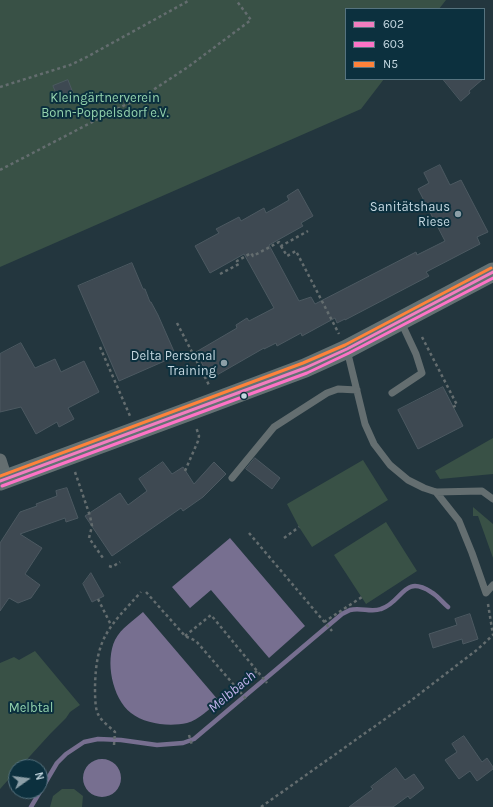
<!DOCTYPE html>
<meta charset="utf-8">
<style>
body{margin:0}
#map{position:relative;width:493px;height:807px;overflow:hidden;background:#23363e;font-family:Karla,sans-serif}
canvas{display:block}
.legend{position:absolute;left:345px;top:8px;width:140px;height:72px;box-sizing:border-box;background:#0c303e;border:1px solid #56737f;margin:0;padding:5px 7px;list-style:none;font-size:12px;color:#c4d7e0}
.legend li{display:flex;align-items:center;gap:8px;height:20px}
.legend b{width:20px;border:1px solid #56737f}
.north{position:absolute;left:8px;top:759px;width:40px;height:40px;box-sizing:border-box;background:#0c303e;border:1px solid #56737f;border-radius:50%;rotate:76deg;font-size:11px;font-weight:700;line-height:16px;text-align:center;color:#c4d7e0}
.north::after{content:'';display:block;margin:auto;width:14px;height:18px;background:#8c9fa7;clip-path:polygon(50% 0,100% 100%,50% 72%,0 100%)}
</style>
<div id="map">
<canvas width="493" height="807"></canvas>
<ul class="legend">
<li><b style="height:5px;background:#f27dbf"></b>602</li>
<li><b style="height:5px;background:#fd73c6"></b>603</li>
<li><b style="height:5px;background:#ff823a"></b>N5</li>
</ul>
<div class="north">N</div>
</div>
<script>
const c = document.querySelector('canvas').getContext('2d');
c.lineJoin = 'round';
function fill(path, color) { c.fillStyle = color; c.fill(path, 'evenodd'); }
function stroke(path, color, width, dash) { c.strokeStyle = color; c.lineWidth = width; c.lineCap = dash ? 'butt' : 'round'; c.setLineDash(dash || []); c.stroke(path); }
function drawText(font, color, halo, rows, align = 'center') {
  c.font = font + ' Karla,sans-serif'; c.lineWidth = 4; c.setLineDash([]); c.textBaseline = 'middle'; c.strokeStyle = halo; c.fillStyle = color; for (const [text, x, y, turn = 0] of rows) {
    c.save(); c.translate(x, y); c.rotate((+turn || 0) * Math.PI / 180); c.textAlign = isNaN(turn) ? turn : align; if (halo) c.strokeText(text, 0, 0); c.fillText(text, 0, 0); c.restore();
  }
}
const green = new Path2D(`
 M0 0H446L439 9H346V79H384L361 109 0 267Z
 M493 438V474L440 479 435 471Z
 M363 460 388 500 312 547 299 527 287 504Z
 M473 507 493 524V558L478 516H473Z
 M386 522 417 571 366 604 334 555Z
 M35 651 80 705 70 712 66 718 51 733 20 767H16V771L0 789V663L14 657 19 660Z
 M62 789H74L83 796 82 807H50L53 796Z`);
const water = new Path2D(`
 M230 538 305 626 269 658 211 590 190 608 172 587Z
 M143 612 219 701C210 708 199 720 187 723 169 727 145 724 131 713 112 698 105 661 115 640 121 628 133 621 143 612Z
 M83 778a19 19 0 1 1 38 0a19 19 0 1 1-38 0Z`);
const stream = new Path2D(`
 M31 807 57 763 66 754 84 742 98 739 121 740 157 745 183 743 194 739 342 614C344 613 348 611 350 610 361 607 371 613 381 609 403 602 403 574 431 592 438 596 442 602 448 607`);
const building = new Path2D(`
 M443 79H483L469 91 470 93 461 101Z
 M68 80 73 93 58 98 53 86Z
 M440 165 450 185 461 180 488 232 477 237 480 244 426 272 429 276 345 320V319L337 323 335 318 302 336 301 333 277 346 276 343 264 349V348L210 379 196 352 237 328 236 325 247 318 249 321 274 308 244 254 210 273 195 246 219 233 216 229 239 217 241 221 264 208 266 213 277 207 289 200 287 196 298 189 313 216 301 223 303 226 269 245 299 301 311 297 315 304 416 252 417 255 445 241 418 189 429 183 424 173Z
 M132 263 143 289H145L150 302H151L158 315 176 356 119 381 78 286Z
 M21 343 35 368 55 359 61 372 84 361 99 392 68 408 74 419 59 427 57 422 36 434 21 407 0 412V354Z
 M443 387 463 426 418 449 398 410Z
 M255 458 280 478 272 489 246 469Z
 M163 462 172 474 183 467 194 484 214 462 226 474 203 497 183 511 181 508 112 556 85 516 120 493 128 505 147 491 139 479Z
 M67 488 78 518 66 522 65 518 20 534 42 548 25 574 40 585 31 598 18 603 9 598 0 611V543L20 512 37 506 36 504 57 496 56 491Z
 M91 573 104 596 92 602 83 584Z
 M470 614 478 639 463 644 462 639 433 648 429 634 457 625 455 619Z
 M464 736 482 762 487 758 493 767V769L477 781 470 771 459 779 445 760 457 752 452 744Z
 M396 768 405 780 414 774 424 788 410 799 408 796 393 807H349L373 789 371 787Z`);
const path = new Path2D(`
 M0 87 70 65 85 58 190 0
 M0 170 150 92 188 67 251 20 236 0
 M281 246 287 256 296 251 339 334
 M220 274 239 264 237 261 251 253 253 256 279 242 281 246 308 231
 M177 323 210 387
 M422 337 457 405 453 407
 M100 347 130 416
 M185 471 198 441 199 436 196 427
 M75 472 90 516 92 526 89 538 103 558
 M249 533 332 631
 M284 538 299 527
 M109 566 112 567 120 562
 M146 592 185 636 196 641 247 700
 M98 599 111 625
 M488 604 493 635
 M324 622 362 597
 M185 636 211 615 267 683
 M237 689 257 671
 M189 735 192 745
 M114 745 115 732C110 727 101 721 98 714 95 709 95 694 95 687 96 637 109 627 141 592
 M261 807 409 702 478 649 493 635`);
const lane = new Path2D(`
 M347 350 365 424 374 444 390 465 408 480 424 488 436 492 482 491 493 499
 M392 393 422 373 416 354 401 322
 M232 478 274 427 327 393 338 389 357 390
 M436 492 459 521 472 553 486 593 493 585`);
const street = new Path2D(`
 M0 460 6 479`);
const secondary = new Path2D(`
 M0 481 190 411 305 368 347 349 493 272`);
const bus1 = new Path2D(`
 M0 481 305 368 347 349 493 272`);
const bus2 = new Path2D(`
 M2 486 307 373 349 353 493 278`);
const bus3 = new Path2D(`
 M0 476 303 363 345 345 491 268`);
const markers = [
 [458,214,4,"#8c9fa7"],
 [224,363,4,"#8c9fa7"],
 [244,396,3.5,"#c4d7e0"]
];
const parkNames = [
 ["Kleingärtnerverein",105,98],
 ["Bonn-Poppelsdorf e.V.",105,113],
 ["Melbtal",31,708]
];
const poiNames = [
 ["Sanitätshaus",450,207],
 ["Riese",450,222],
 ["Delta Personal",216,356],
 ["Training",216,371]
];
const waterNames = [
 ["Melbbach",232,692,-40]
];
fill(green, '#395146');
fill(water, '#776f90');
stroke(stream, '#776f90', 4.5);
fill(building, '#3e4952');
stroke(building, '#4c5961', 1);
stroke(path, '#646d6f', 2.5, [3, 3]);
stroke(lane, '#646e70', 7);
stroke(street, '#646e70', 13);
stroke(secondary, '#647173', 19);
stroke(bus1, '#f27dbf', 3);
stroke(bus2, '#fd73c6', 3);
stroke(bus3, '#ff823a', 3);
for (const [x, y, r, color] of markers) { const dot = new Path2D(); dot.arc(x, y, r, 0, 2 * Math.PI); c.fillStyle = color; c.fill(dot); stroke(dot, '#0c303e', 1.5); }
drawText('13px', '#93d2ad', '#0c303e', parkNames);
drawText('13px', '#c4d7e0', '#0c303e', poiNames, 'right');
drawText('italic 14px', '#c4b4ef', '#0c303e', waterNames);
</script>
